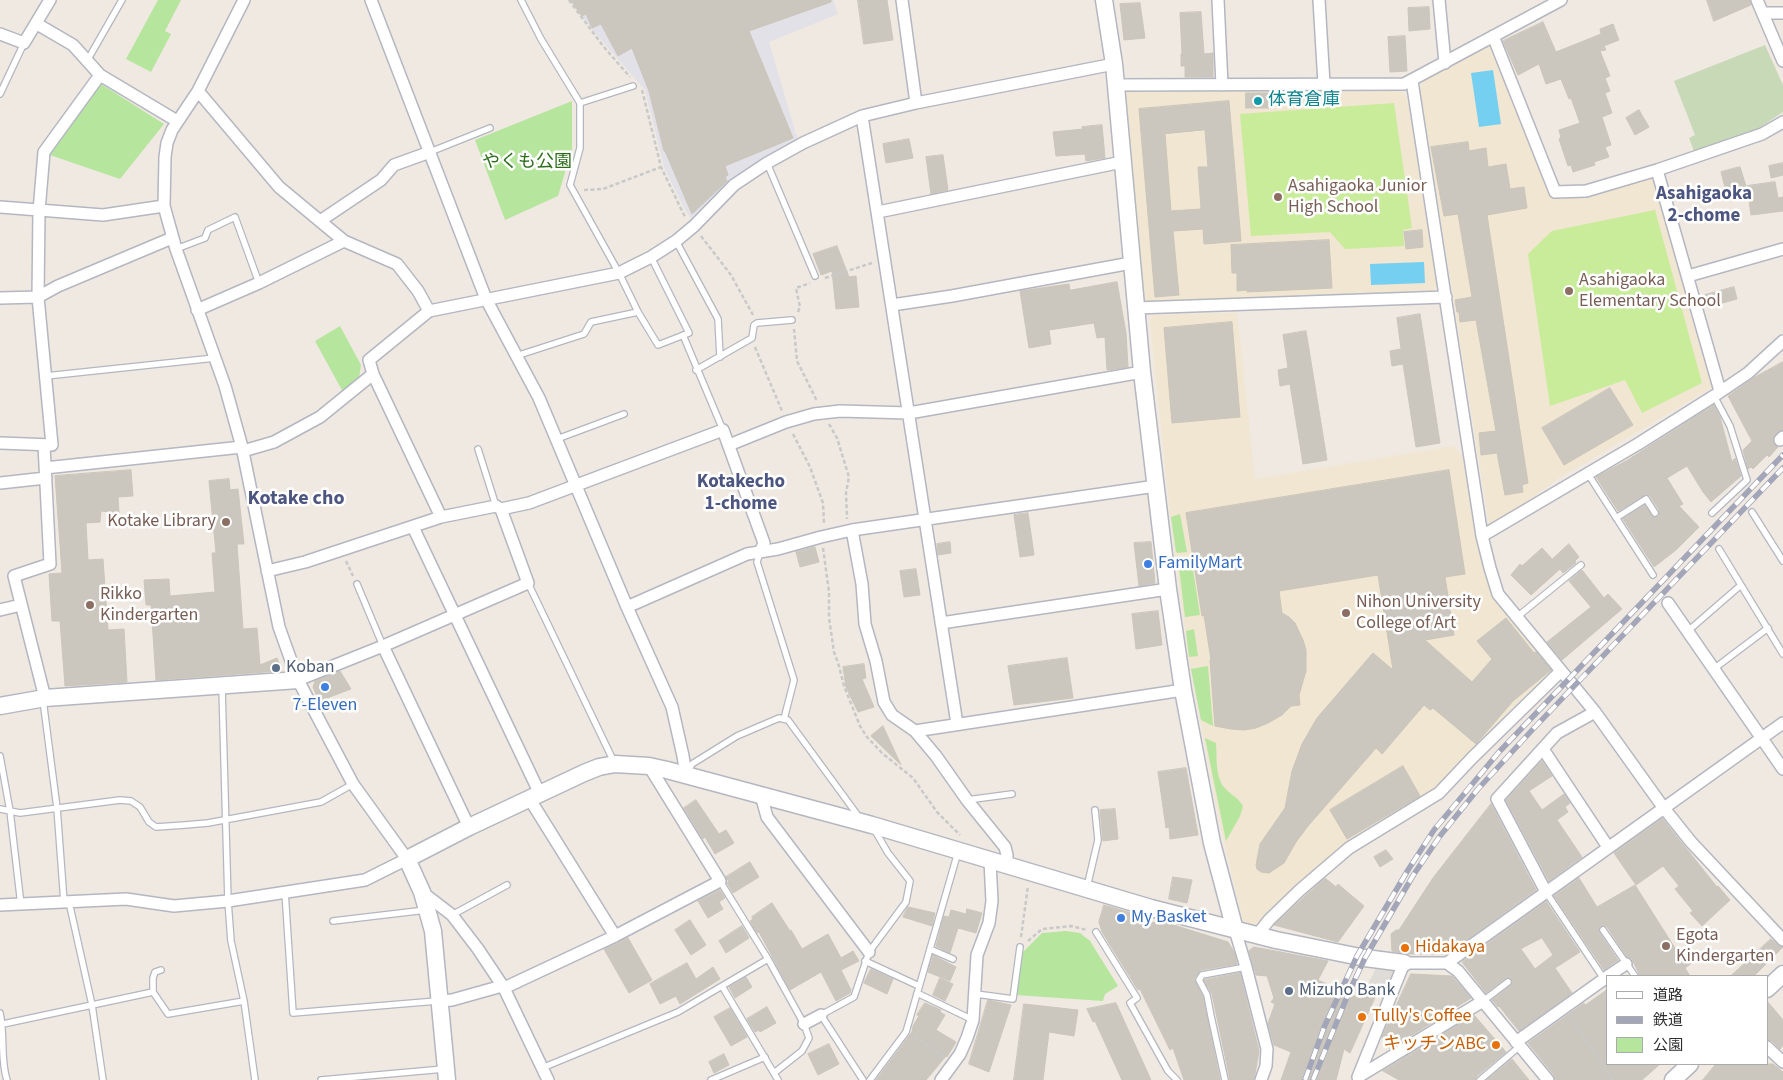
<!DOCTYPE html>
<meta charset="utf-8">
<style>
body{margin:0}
#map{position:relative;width:1783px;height:1080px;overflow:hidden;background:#efe9e1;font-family:"Source Sans 3","Noto Sans JP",sans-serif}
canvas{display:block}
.legend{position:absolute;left:1606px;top:975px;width:162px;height:90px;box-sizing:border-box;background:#fff;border:1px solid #ababab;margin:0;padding:6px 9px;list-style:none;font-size:15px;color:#2e2e2e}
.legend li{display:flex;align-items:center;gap:10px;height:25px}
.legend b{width:25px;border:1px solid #ababab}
</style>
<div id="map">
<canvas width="1783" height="1080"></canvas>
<ul class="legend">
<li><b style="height:6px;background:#fff"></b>道路</li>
<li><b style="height:6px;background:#a3a6b8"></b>鉄道</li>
<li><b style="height:14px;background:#b6e59e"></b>公園</li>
</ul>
</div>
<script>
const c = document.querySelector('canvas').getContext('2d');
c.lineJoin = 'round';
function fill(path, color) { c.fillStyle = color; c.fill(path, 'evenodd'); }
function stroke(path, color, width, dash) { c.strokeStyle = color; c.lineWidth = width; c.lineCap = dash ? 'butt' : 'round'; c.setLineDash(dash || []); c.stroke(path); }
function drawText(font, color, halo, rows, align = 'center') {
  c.font = font + ' "Source Sans 3","Noto Sans JP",sans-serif'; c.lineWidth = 5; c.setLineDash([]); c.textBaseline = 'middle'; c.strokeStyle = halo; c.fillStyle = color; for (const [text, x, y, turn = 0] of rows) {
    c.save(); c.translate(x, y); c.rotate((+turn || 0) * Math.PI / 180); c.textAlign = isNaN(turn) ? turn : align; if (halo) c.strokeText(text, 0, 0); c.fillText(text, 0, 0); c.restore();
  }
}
const industrial = new Path2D(`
 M570 0H833L838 14 769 42 798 141 732 178 691 218 685 210 664 167 645 90 589 26Z`);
const education = new Path2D(`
 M1486 46 1492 47 1552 196 1650 177 1655 178 1713 387 1559 478 1494 525 1489 523 1420 88 1423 80Z
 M1398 88 1407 98 1437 286 1431 292 1148 302 1144 300 1124 93 1129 89Z
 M1237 313 1255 479 1453 446 1462 456 1477 540 1493 593 1523 634 1554 669 1513 707 1431 796 1349 842 1260 922 1253 925H1246L1243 921 1221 828 1189 660 1170 513 1150 320 1154 315Z`);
const green = new Path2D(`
 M158 0H181L165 31 171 34 151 72 126 59Z
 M101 84 164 124 120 179 50 155Z
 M572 101V149L558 196 505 220 475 140Z
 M340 326 361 365 359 378 343 392 315 341Z
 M1180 514 1187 552 1178 553 1176 552 1171 517Z
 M1191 557 1200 615 1185 617 1178 559Z
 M1194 629 1198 656 1189 657 1186 631Z
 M1208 666 1213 726 1201 720 1191 669Z
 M1205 738 1216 743C1217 756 1215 775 1223 786 1229 794 1238 797 1243 806L1240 816 1226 841Z
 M1066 931 1080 933 1090 941 1118 986 1105 994 1103 1001 1016 995 1023 952 1042 933Z`);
const cemetery = new Path2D(`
 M1765 45 1783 85V112L1756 130 1694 151 1689 138 1695 135 1674 81Z`);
const pitch = new Path2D(`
 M1394 103 1412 228 1403 230 1404 246 1345 249 1330 232 1251 236 1240 114Z
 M1655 210 1702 383 1642 413 1625 380 1550 406 1528 254 1552 231Z`);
const plaza = new Path2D(`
 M1376 968H1393L1396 978 1390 992 1383 995 1374 991 1369 982Z`);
const water = new Path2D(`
 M1493 70 1501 124 1479 127 1471 73Z
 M1424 262 1425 283 1371 285 1370 264Z`);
const building = new Path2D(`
 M571 0H831V2L749 31 793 138 725 166 728 175 725 177 727 181 692 214 665 151H664L649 91 632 48 618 56 601 24 592 28 586 14 582 16Z
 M858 0H887L893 40 864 44Z
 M1707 0H1750L1751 5 1714 21Z
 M1140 3 1145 38 1124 40 1120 4Z
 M1429 7 1430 29 1409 31 1408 8Z
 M1201 12 1204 54 1213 53V77H1185V66H1181V54H1182L1180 13Z
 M1543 22 1556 52 1601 34 1600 29 1613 24 1619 40 1604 46 1606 50 1600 51 1610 76 1605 78 1610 91 1605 93 1612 113 1602 117 1611 145 1605 147 1609 157 1594 162 1595 165 1573 172 1571 165 1568 166 1559 139 1561 138 1559 130 1580 123 1571 98 1569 99 1561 79 1546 84 1539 64 1518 75 1503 41Z
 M1405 36 1407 71 1390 72 1388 37Z
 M1246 93H1269V108H1246Z
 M1229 101 1241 241 1204 244 1203 229 1173 231 1179 295 1155 297 1139 109ZM1205 130 1208 167H1198L1201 209 1171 211 1165 134Z
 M1639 110 1649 127 1635 135 1626 118Z
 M1102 125 1105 158 1086 161 1085 154 1056 156 1053 132 1083 129 1082 127Z
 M909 139 913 158 886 163 883 144Z
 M1468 142 1469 151 1486 148 1488 167 1506 164 1510 189 1524 187 1527 208 1487 215 1528 483 1522 485 1523 492 1505 495 1497 453 1481 455 1479 433 1496 431 1476 320 1460 322 1459 312H1457L1455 300 1472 297 1458 214 1444 216 1431 147Z
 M943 155 948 190 931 194 926 157Z
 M1783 163V175L1771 178 1769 166Z
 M1740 167 1746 186 1726 191 1721 172Z
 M1775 182 1778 198 1783 197V211L1751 215 1747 186Z
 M1422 230 1423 247 1406 249 1404 232Z
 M1329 240 1332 288 1247 292V290L1237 291V273H1232L1231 245Z
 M837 246 849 277 856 276 859 307 836 309 832 271 821 275 813 254Z
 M1117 282 1126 333 1128 367 1107 370 1105 337 1097 338 1094 323 1049 330 1051 344 1029 348 1020 291 1069 284 1070 290Z
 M1734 287 1737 299 1708 307 1705 295Z
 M1420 314 1440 443 1416 447 1403 364 1392 366 1390 351 1401 349 1397 318Z
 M1232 322 1240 417 1172 423 1164 328Z
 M1306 331 1327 460 1303 464 1290 384 1280 386 1278 370 1288 368 1283 335Z
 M1783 362V430L1778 432 1773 439V442L1778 447 1769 457 1767 455 1753 469 1751 467 1748 469 1743 450 1752 441 1728 396 1755 377Z
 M1610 388 1633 425 1564 465 1542 428Z
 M1714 405 1720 417 1732 462 1735 458 1741 476 1711 502 1703 492 1687 466 1667 478 1683 504 1679 506 1699 527 1676 550 1654 567 1623 519 1645 505 1653 517 1659 516V510L1650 496 1646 494 1618 511 1596 477 1626 461Z
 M131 470 133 496 118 497 119 513 101 511 100 522 86 523 88 560 103 559 108 630 124 629 127 682 65 686 60 621H52L49 574 62 573 55 476Z
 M1449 470 1465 574 1445 577 1454 635 1425 640 1472 682 1492 659 1477 641 1506 618 1534 653 1536 652 1551 670 1513 701 1476 744 1433 708 1430 710 1424 705 1382 754 1376 748 1308 826 1296 842 1284 863 1269 873 1261 872 1257 869 1256 865 1260 844 1285 808 1292 771 1302 744 1317 718 1373 653 1393 670 1378 575 1279 591 1282 613 1289 617 1295 623 1303 640 1306 650V671L1299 695 1300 705 1291 706 1282 715 1268 723 1256 728 1244 730 1231 729 1215 726 1210 660H1211L1204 615 1202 616 1186 513Z
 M229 479 230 490 238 489 244 544H237L243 629 257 628 260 665 277 658 280 666 279 671 156 680 151 605H146L144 580 169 579 170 596 215 592 212 553H216L209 481Z
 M1028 513 1034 555 1020 557 1014 515Z
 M950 542 951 553 938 555 937 544Z
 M1151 542 1155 583 1139 586 1134 543Z
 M1569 544 1579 557 1575 561 1576 563 1563 573 1560 569 1531 595 1511 575 1520 564 1522 566 1542 548 1552 559Z
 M815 547 819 562 800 567 796 552Z
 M916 569 920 595 904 597 900 571Z
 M1582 570 1604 598 1608 594 1622 609 1562 660 1547 642 1591 607 1569 581Z
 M1158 611 1162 645 1136 649 1132 614Z
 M1067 658 1073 698 1014 705 1008 666Z
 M864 664 866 678 862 679 874 707 858 712 846 687 843 667Z
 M340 671 351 689 319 701 313 687 315 681Z
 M883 726 901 765 871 736Z
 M1542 761 1552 776 1529 791 1542 810 1564 794 1570 803 1565 807 1568 812 1557 820 1582 857 1549 881 1506 800Z
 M1403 766 1420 796 1347 839 1330 810Z
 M1186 768 1198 835 1170 839 1169 827 1166 828 1158 772Z
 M696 800 719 834 726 830 734 843 715 854 705 837 703 839 684 808Z
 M1491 804 1536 890 1447 954H1408L1392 951 1391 934 1396 930H1399L1433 878Z
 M1115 809 1118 839 1103 841 1100 810Z
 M1662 818 1717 887 1718 886 1730 900 1702 926 1690 913 1693 911 1675 889 1679 886 1663 866 1636 885 1614 853Z
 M1386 850 1393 859 1380 867 1374 857Z
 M750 862 759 877 733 893 727 883 729 882 726 877Z
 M1173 877 1192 880 1187 903 1169 899Z
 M1325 878 1336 887 1338 884 1364 906 1338 942 1274 925Z
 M1579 878 1597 907 1635 885 1680 956 1685 952 1693 962 1685 968 1690 976H1640L1632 959 1627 957 1607 927 1603 925 1599 928V932L1618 960 1604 970 1554 896Z
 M720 890 725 898 719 902 723 909 708 918 698 901Z
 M1546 901 1580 952 1555 968 1572 993 1519 1031 1499 1006 1498 1007 1492 1000 1511 985 1513 982 1511 979 1506 978 1486 993 1462 962ZM1542 938 1553 955 1535 969 1521 949Z
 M772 903 790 931 791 930 802 949 828 934 841 958 853 951 859 961 841 970 851 990 850 993 836 1001 821 972 790 990 759 932 757 933 750 921 753 919 752 917Z
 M1104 905 1145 917V923L1164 922 1228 942 1234 952 1237 964 1201 970 1194 979 1203 997 1220 1080H1184L1173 1048 1170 1050 1140 989 1138 990 1102 932 1099 922Z
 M908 907 935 913 932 926 903 917Z
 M967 909 982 913 976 933 958 928 950 953 936 946 944 916 949 917 951 910 966 914Z
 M690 920 706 945 691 955 675 930Z
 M742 926 749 938 726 953 719 941Z
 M628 938 652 980 629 993 604 949Z
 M1771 939 1778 945 1783 947 1754 976H1731Z
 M1254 947 1328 961 1318 980 1361 999 1366 988 1377 993 1350 1053 1344 1049 1336 1080H1281L1291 1052 1274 1045 1268 1023 1275 1004 1271 1002 1274 998 1267 976 1256 975 1249 951Z
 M933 955 956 967 950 981 928 972Z
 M687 963 696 979 713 967 720 979 680 1004 676 996 660 1004 650 984Z
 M871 969 893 979 887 994 864 983Z
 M1240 973 1259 1051 1254 1080H1230L1212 994 1204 980Z
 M1411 974 1452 976 1471 998 1390 1049 1382 1037Z
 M746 977 752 987 735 998 729 987Z
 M940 978 953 984 945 1001 933 995Z
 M1607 990V1064H1660L1642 1080H1556L1554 1075 1528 1043 1584 1003 1585 1005Z
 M988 1000 1011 1005 989 1072 969 1064Z
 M1767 1001 1783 1020V1045L1780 1049 1772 1041 1767 1040Z
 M925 1003 941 1010 940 1012 945 1015 936 1030 956 1042 947 1057 946 1056 926 1080H876L912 1032 913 1026 919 1016 917 1015Z
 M1116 1003 1151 1080H1122L1095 1021 1093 1022 1087 1009Z
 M1024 1004 1078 1010 1074 1036 1049 1032 1043 1080H1014Z
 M767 1007 776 1023 760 1032 759 1030 755 1032 747 1019Z
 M730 1008 747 1037 731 1046 714 1017Z
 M1474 1015 1506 1052 1477 1076 1475 1080H1399L1383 1071Z
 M829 1044 839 1064 818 1075 808 1054Z
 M724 1054 729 1065 714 1073 709 1062Z
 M1512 1059 1529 1080H1487Z
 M1716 1064H1773L1783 1072V1080H1703Z`);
const path = new Path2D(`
 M569 0 603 46 630 77
 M642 90 661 167 685 217
 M584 190 603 189 661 167
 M701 236 731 275 753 315
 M825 278 872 263
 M798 312 800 307 796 288 810 283
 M794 329 797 361 817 401
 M755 347 782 411
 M829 424 837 438 849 477 846 493 847 519
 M793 434 810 467 823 503 824 524
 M823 548 829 592V618L834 652 839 666 844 686 860 726 867 737 882 753 913 778 937 812 960 835
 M346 561 353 576
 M1021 937 1028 886
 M1028 941 1042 929 1071 926 1087 930
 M1570 1017 1613 1080
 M914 1036 944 1057`);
const lane = new Path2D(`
 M521 0 541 39 580 103V148L570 185 619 273 638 312 658 345 689 333 651 257
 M87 61 122 0
 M0 94 24 43
 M580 103 633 86
 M430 152 490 128
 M767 163 815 276
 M676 241 718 319 720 357
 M176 249 205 238 208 230 235 217 259 283
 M683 335 723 430
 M516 356 584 334 591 322 638 312
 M696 370 752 338 754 325 757 323 792 320
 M46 376 215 358
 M557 439 624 414
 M478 449 496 506
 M1588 474 1653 575
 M1752 512 1783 561
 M1712 513 1747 480 1730 426 1714 396
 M1616 518 1646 499 1655 513
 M1719 549 1783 654
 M760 552 757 562 794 680 784 719
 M528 583 614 762
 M357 584 383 646
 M1517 617 1581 565
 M1688 631 1741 585
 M1715 668 1768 628
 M222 688 228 901 231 941 244 1001 255 1080
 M43 700 57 808 64 902
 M0 756 10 811 21 905
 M687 773 692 764 737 736 779 718 788 720 859 817
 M967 800 1012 794
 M0 809 20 813 120 800 131 801 140 807 149 822 156 827 185 825 208 823 321 802 353 784
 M720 881 768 959 804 1024 809 1038 802 1051 774 1073
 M1087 887 1098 840 1095 810
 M285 892 293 1013 437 1001
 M1546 892 1604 979
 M69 902 92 1005 103 1080
 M452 915 507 885
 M333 921 426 910
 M1603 930 1635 976
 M1096 932 1137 998 1130 1003 1168 1071 1177 1080
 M930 949 953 959
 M865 961 919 986
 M722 986 768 959
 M153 992V978L155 972 161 970
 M917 993 973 1020
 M976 994 1013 999 1020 947
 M1483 1001 1508 982
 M0 1013C5 1035 0 1059 7 1080
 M3 1024 153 992 168 1014 244 1001
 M542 1068 678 1012 722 986 778 1080
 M321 1080 444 1069
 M711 1080 765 1057
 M863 1080 821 1015 854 997 869 952 906 902 910 881 888 853 874 829
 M870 1080 906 1032 958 852
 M1225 1080 1211 1016 1207 995 1199 980 1202 975 1246 967
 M1480 1080 1520 1046`);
const street = new Path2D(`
 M371 0 486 299 539 398 627 607 672 707 683 756 686 775
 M902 0 916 103
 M1218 0 1222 85
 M1319 0 1324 84
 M1439 0 1445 63
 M1757 0 1783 61
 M1763 13H1783
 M37 24 73 45 100 75 177 121
 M0 34 24 43 50 0
 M1493 36 1555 192 1586 191 1657 170 1762 134 1783 122
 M1412 81 1482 536 1490 568 1498 594 1595 712 1663 807 1691 842 1783 940
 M1116 85 1404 84 1561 0
 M198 91 279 187 344 241 397 264 418 291 429 311
 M862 116 957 724
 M1657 170 1720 391
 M0 207 103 215 164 206
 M878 212 1122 162
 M320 221 381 180 394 165 430 152
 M1688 276 1783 249
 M0 298 38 297 58 286 172 238
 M892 305 952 296 1131 263
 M1136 308 1446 297
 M197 310 259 283 344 241
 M373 374 441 517
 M1780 440 1783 437
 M0 443 52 445 38 297 39 211 44 152 100 75
 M44 445 50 564 14 576 45 698
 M729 445 786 422 814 414 840 411 909 413 1142 372
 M243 451 274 442 320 417 373 374 369 360 429 311 619 273 651 257 676 241 694 226 734 185 767 163 803 143 862 116 916 103 1114 64
 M45 468 242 447
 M0 483 46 478
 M413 527 540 794
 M852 530 862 584 865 624 876 661 884 702 892 715 915 731 936 756 967 800 1005 847 1007 855V866
 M1482 536 1638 444 1714 396 1748 373 1783 341
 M267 571 305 562 441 517 496 506 501 509 529 503 723 430 764 543 760 552
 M1668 603 1783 769
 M627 607 747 554 778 549 821 537 852 530 1156 486
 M0 610 21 605
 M941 623 1168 589
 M383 646 469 827
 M298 680 383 646 528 583 501 509
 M915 731 1183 690
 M1543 749 1608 847
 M761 795 767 817 869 952
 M529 798 615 936
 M422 892 452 915 478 949 504 988 548 1080
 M1546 892 1497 799 1557 733 1595 712
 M0 905 126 899 174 906 228 901 365 880 407 859 353 784 298 680 279 627 242 447 225 386 176 249 164 206 165 157 167 143 172 130 198 91 244 0
 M1235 930 1246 967 1267 1049 1266 1066 1261 1080
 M1258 934 1269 920 1300 890 1349 848 1439 793 1472 758 1561 671
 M1447 963 1783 723
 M1608 976 1626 964
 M504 988 615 936 720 881 649 766
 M439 1001 452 1000 502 986
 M804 1024 821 1015
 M1516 1042 1607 977
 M1767 1047 1783 1062
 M1358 1077 1404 963H1447L1458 971 1548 1080
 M1358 1077 1483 1001
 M941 1080 960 1054 967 1038 973 1020 977 955 989 923 992 901 990 861`);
const secondary = new Path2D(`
 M1104 0 1114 64 1142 372 1168 589 1183 690 1212 843 1235 930
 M0 706 45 698 298 680
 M1767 989 1783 974
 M447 1080 433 931 422 892 407 859 469 827 584 773 599 767 615 764 649 766 667 770 872 825 1151 908 1276 940 1365 958 1404 963
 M1673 1080 1690 1064`);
const rail = new Path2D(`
 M1305 1080 1325 1025 1357 956 1408 870 1434 830 1499 752 1783 455
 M1313 1080 1349 992 1365 958 1414 874 1440 836 1478 789 1534 728 1783 468`);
const markers = [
 [1258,101,5,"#0f9aa8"],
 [1278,197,5,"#8d6e63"],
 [1569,291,5,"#8d6e63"],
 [226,522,5,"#8d6e63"],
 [1148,564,5,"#3f7fe0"],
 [90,605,5,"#8d6e63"],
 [1346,613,5,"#8d6e63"],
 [276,668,5,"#5c6f8a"],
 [325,687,5,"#3f7fe0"],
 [1121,918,5,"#3f7fe0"],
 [1666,946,5,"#8d6e63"],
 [1405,948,5,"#e8710a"],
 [1289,991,5,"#5c6f8a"],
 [1362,1017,5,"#e8710a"],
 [1496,1045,5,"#e8710a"]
];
const cultureNames = [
 ["体育倉庫",1268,101]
];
const parkNames = [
 ["やくも公園",527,163]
];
const educationNames = [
 ["Asahigaoka Junior",1288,187],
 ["High School",1288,208],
 ["Asahigaoka",1579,281],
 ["Elementary School",1579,302],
 ["Kotake Library",216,522,"right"],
 ["Rikko",100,595],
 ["Kindergarten",100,616],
 ["Nihon University",1356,603],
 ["College of Art",1356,624],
 ["Egota",1676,936],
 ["Kindergarten",1676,957]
];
const shopNames = [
 ["FamilyMart",1158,564],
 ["7-Eleven",325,706,"center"],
 ["My Basket",1131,918]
];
const serviceNames = [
 ["Koban",286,668],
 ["Mizuho Bank",1299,991]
];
const foodNames = [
 ["Hidakaya",1415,948],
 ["Tully's Coffee",1372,1017],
 ["キッチンABC",1486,1045,"right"]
];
const neighbourhoodNames = [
 ["Asahigaoka",1704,195],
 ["2-chome",1704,217],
 ["Kotakecho",741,483],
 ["1-chome",741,505]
];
const quarterNames = [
 ["Kotake cho",296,500]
];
fill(industrial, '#e3e1e8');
fill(education, '#f0e6d1');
fill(green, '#b6e59e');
fill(cemetery, '#c8d9b8');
fill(pitch, '#c9ec9a');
fill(plaza, '#dfdcd8');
fill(water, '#75cff0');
fill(building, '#cbc7bf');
stroke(building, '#cbc5ba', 1);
stroke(lane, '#b4b7c1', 8);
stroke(street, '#b4b7c1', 14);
stroke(secondary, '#b4b7c1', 19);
stroke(path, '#c9c9c9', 2.5, [4, 2.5]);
stroke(lane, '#fff', 5.5);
stroke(street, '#fff', 11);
stroke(secondary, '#fff', 16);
stroke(rail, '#a3a6b8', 5.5);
stroke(rail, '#fff', 4, [11]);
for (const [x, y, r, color] of markers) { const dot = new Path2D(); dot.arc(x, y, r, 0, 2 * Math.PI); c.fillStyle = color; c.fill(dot); stroke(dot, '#fff', 2); }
drawText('18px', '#0d838f', '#fff', cultureNames, 'left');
drawText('18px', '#2c6e1b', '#fff', parkNames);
drawText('18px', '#785e54', '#fff', educationNames, 'left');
drawText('18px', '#366cbe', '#fff', shopNames, 'left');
drawText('18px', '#4e5e75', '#fff', serviceNames, 'left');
drawText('18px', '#c56008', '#fff', foodNames, 'left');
drawText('bold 19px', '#4d5680', '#fff', neighbourhoodNames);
drawText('bold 20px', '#4d5680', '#fff', quarterNames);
</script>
